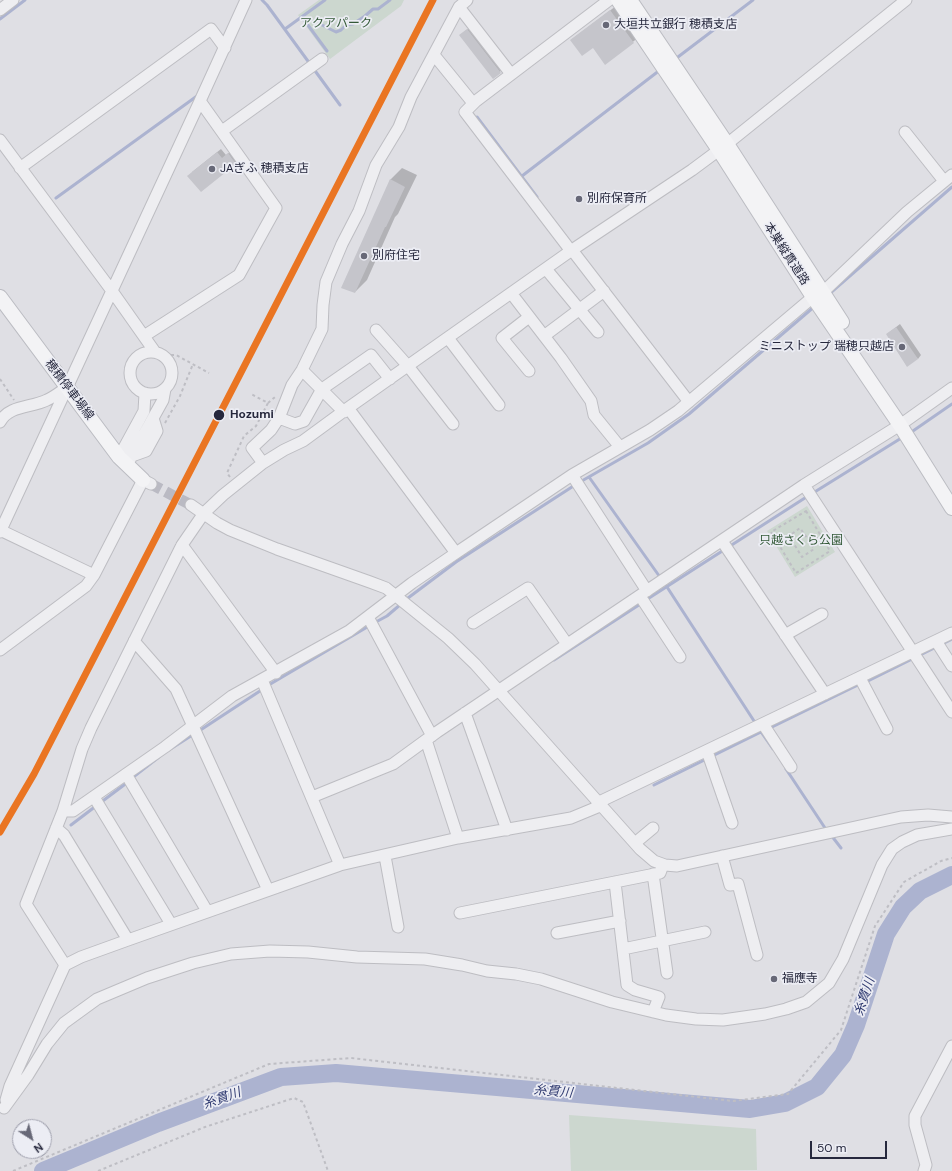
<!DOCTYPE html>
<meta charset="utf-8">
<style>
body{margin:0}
#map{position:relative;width:952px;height:1171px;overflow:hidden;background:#dfdfe4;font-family:"DM Sans",sans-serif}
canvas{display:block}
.north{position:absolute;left:12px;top:1119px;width:40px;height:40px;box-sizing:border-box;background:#ecedf4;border:1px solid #9d9eab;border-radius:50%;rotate:144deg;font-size:11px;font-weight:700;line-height:16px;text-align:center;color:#26283d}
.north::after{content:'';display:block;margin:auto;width:14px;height:18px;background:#676877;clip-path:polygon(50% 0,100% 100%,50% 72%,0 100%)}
.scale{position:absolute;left:810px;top:1141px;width:77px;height:18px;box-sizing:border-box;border:2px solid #26283d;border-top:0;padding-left:5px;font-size:12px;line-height:14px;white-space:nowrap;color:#26283d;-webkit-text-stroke:3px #ecedf4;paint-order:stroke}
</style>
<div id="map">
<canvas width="952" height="1171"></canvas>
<div class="north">N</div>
<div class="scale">50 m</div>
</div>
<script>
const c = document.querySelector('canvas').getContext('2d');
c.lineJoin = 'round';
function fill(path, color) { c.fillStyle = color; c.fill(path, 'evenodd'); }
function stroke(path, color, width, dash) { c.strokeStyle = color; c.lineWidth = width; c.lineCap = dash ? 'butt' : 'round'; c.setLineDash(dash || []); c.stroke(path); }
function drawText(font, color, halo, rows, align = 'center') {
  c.font = font + ' "DM Sans","Noto Sans JP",sans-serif'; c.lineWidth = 3.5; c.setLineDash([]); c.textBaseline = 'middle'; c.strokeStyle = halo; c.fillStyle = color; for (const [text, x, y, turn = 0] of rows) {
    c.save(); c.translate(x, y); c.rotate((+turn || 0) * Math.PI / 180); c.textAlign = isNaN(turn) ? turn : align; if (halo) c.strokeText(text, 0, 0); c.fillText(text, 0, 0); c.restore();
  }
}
const green = new Path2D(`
 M319 0H404L401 6 330 59 298 15Z
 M807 506 835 552 795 577 767 531Z
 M569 1115 756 1129 757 1170 571 1171Z`);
const shadow = new Path2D(`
 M616 6 639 37 606 63 593 46 571 40Z
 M472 26 504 68 493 78 464 32Z
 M221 149 226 155 233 150 239 159 201 191 192 172Z
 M402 168 417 175 398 214 395 217 367 280 355 292 390 180Z
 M900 324 921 355 918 359 887 334Z`);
const stream = new Path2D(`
 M262 0 267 5 340 105
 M302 17 327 51
 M0 19 25 0
 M322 25 336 32 341 30 346 25 353 24 365 16 373 9H378L390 0
 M285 29 325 0
 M674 60 753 0
 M477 117 537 197
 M522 176 660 70
 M56 198 197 96
 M828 295 952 187
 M910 433 952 404
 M589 477 667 587 756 724
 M580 482 648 443 689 414 815 306
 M813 493 903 437
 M646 600 808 496
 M374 623 387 616 408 598 456 562 575 485
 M554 660 642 603
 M866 682 952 639
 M267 686 369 626
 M759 729 773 749
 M768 729 860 684
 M199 731 263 689
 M172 748 194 734
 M786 769 827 831
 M132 778 159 757
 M654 785 763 731
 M100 803 128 782
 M71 825 96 806
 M831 835 841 848`);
const river = new Path2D(`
 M43 1171 158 1123 281 1077 336 1073 750 1109 785 1103 817 1087 843 1055 856 1025 886 934 903 907 920 891 952 875`);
const building = new Path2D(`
 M610 10 634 43 605 65 593 48 582 56 570 40Z
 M467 29 501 73 493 79 459 35Z
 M217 152 222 158 228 153 236 164 201 192 187 176Z
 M390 179 405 187 386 227H385L355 293 341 288Z
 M896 327 918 359 907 367 886 334Z`);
const minorTunnel = new Path2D(`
 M151 484 191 505`);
const path = new Path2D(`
 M165 355H176L209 373
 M0 379 14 400
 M268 403 275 397
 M165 423 180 396 193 364
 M230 477 227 473 244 436 256 426 268 403 251 394
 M806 511 830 551 796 573 771 532Z
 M810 542 800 528 789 536 802 557 814 549 810 542 820 535
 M13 1171 269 1064 351 1058 733 1101 788 1094 841 1030 875 926 904 882 941 861 952 858
 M98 1171 205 1127 294 1098 303 1102 328 1171`);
const minor = new Path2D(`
 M459 7 511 74
 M0 10 13 0
 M434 55 473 103
 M222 131 322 59
 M905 132 944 181
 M0 140 112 291 155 352
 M20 168 211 29 225 48
 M572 250 689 402
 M571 251 465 112 476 101 609 0
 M546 269 598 332
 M511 293 561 358 591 401 594 415 620 447
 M376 330 408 366 453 424
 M144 336 239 275 276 208 200 101
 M544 336 604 291
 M448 338 499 405
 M130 373a21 21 0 1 1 42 0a21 21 0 1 1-42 0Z
 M302 370 344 412
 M529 371 502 338 529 317
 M279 418 295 424 304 421 322 389 371 355 390 379
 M0 422C9 405 31 408 47 400 54 397 60 392 66 388
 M132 456 146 451 157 431 153 418
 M119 457 144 411 145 393
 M263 463 252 448 271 430 279 418 292 385 302 370 322 329 323 305 326 282 342 244 359 211 376 165 399 127 411 97 459 7 467 0
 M127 465 163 400 165 389
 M572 475 647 591
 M804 485 952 712
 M191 505 217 523 230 530 277 549 370 582 386 588 396 596 448 638 475 664 640 849 654 861 665 865 677 866 901 817 928 815 952 817
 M0 530 94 575 143 480 151 484
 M0 532 200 101 246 0
 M722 541 825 694
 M456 553 572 475 650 430 678 411 813 297 822 293 907 212 952 175
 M640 596 680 657
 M368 617 432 736
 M473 623 528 588 567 644
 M785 635 822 614
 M134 641 176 689 268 890
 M936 641 952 666
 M0 650 86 586 94 575
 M276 673 182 545 204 513 223 495 263 463 284 450 303 441 348 408 572 250 692 170 727 144 906 0
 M860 678 887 729
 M262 680 340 865
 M465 713 507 830
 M763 724 791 767
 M426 740 458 838
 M707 751 732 823
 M126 774 207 911
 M94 797 171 924
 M312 797 393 764 437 732 804 485 900 425 952 388
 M597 803 952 633
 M63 811H73L165 747 232 696 349 631 412 583 456 553 348 408
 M56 828 64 835 128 940
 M635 843 653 828
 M385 856 398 927
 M722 856 730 885 738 884 757 955
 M653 874 667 973
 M615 882 627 985 635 990 659 997 653 1012
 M460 913 660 873 663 865
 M557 933 620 921
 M623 949 705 932
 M65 965 26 904 63 811 82 749 91 728 182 545
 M6 1100 10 1086 65 965 81 957 128 940 340 865 458 838 571 818 600 806
 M4 1108 28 1075 47 1044 64 1023 97 999 147 978 193 963 231 954 270 951 308 952 357 957 425 959 462 965 487 971 516 974 541 979 612 1002 666 1015 696 1019 723 1020 765 1014 786 1009 806 1002 829 983 843 959 882 865 892 849 902 842 917 835 952 829
 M924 1171 926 1165 915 1125V1116L952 1046`);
const major = new Path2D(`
 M618 0 719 150 813 297 900 425 952 508
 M630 0 727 144 842 322
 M0 297 119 457 143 480`);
const rail1 = new Path2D(`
 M0 832 34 774 433 0`);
const markers = [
 [606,25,4,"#676877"],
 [212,169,4,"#676877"],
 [579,199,4,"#676877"],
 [364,256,4,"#676877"],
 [902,347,4,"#676877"],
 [219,415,6,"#26283d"],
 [774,979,4,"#676877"]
];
const parkNames = [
 ["アクアパーク",336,24],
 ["只越さくら公園",801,541]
];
const poiNames = [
 ["大垣共立銀行 穂積支店",614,25],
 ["JAぎふ 穂積支店",220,169],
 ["別府保育所",587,199],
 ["別府住宅",372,256],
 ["ミニストップ 瑞穂只越店",894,347,"right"],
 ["福應寺",782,979]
];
const streetNames = [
 ["本巣縦貫道路",786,254,57],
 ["穂積停車場線",69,390,53]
];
const stopNames = [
 ["Hozumi",230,415]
];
const waterNames = [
 ["糸貫川",865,997,-72],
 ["糸貫川",553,1092,5],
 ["糸貫川",222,1099,-20]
];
fill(green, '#ccd7cf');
fill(shadow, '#0003');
stroke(stream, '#acb3d0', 3);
stroke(river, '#acb3d0', 18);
fill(building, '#c5c5cb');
stroke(minorTunnel, '#babac3', 11, [11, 5.5]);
stroke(minor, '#bdbdc2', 13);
stroke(major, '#bbbcc2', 16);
stroke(path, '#bebec4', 2, [3, 3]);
stroke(minor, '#eeeef1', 11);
stroke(major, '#f3f3f5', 14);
stroke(rail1, '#ea7522', 7);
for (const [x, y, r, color] of markers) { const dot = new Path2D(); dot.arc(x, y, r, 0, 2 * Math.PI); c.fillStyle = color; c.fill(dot); stroke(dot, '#ecedf4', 1.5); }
drawText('12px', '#335937', '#ecedf4', parkNames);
drawText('12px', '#26283d', '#ecedf4', poiNames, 'left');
drawText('12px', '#26283d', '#ecedf4', streetNames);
drawText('bold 12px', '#26283d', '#ecedf4', stopNames, 'left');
drawText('italic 13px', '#303b71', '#ecedf4', waterNames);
</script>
